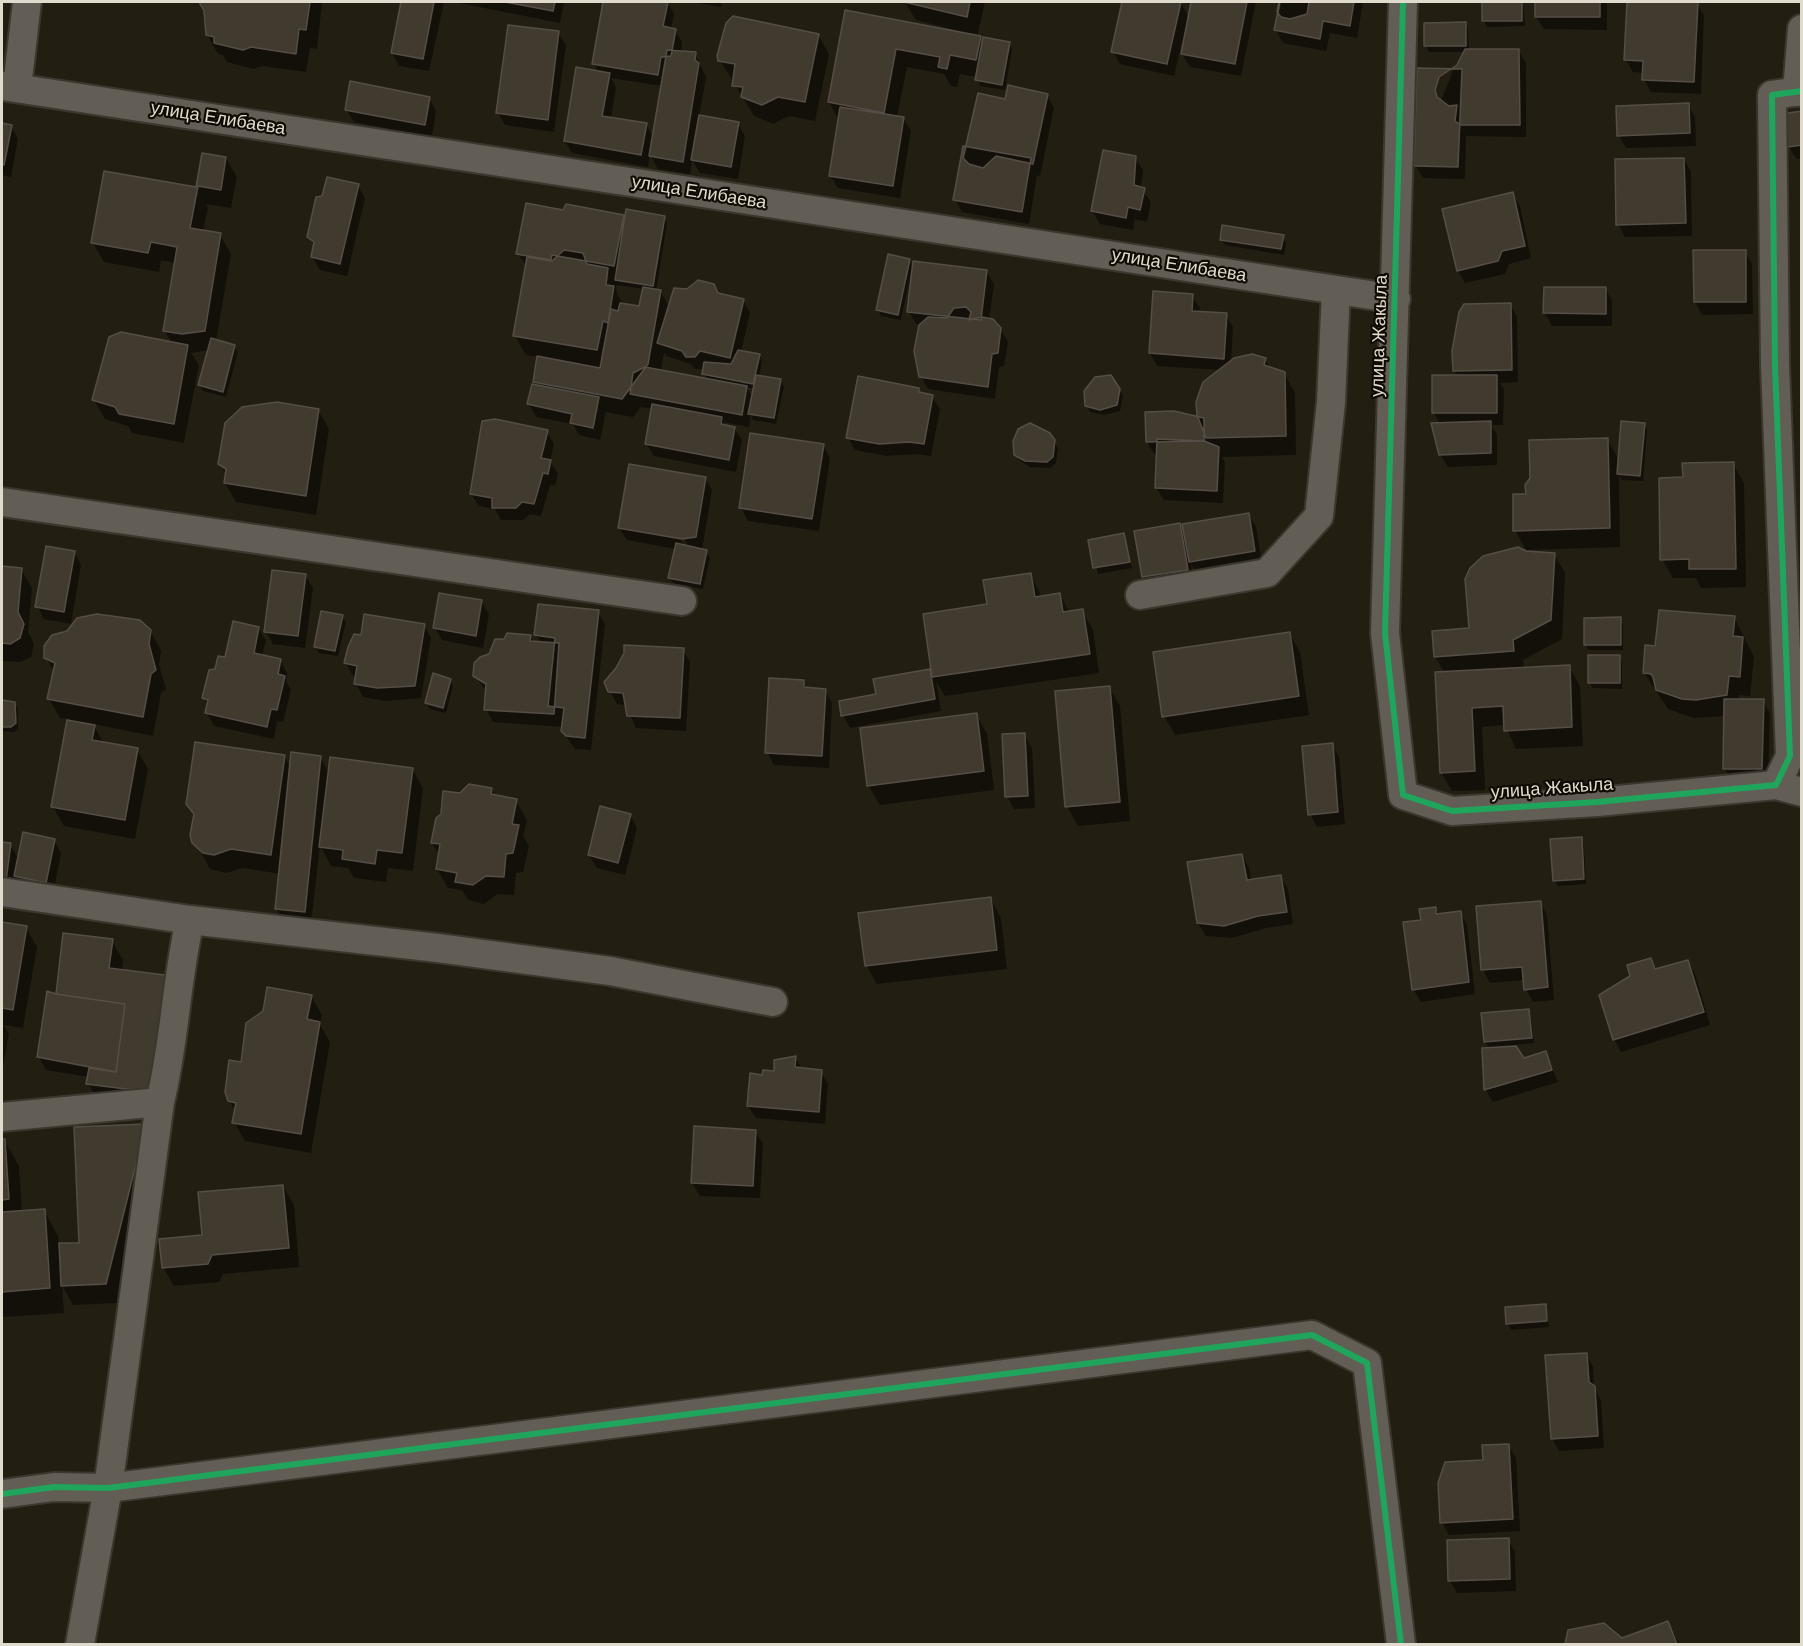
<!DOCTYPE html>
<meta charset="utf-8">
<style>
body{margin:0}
#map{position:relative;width:1803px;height:1646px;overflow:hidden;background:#231e12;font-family:"DM Sans",sans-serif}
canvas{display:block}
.frame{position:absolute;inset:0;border:3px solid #e1dbcd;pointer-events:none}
</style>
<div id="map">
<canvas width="1803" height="1646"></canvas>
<div class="frame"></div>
</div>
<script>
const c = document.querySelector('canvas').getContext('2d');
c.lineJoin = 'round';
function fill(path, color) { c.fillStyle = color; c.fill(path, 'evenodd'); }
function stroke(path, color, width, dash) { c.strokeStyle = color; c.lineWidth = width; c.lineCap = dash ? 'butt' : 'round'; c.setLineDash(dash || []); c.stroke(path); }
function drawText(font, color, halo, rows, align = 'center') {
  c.font = font + ' "DM Sans",sans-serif'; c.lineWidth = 4.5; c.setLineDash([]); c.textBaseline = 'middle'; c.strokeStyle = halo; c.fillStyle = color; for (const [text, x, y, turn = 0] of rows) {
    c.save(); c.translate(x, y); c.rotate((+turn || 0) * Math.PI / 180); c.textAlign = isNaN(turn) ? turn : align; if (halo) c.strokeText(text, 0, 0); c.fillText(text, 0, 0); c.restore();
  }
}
const shadow = new Path2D(`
 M200 2H322L317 49 310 48 306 72 262 66 254 69 227 62 223 55 218 54 207 34 205 11Z
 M402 2H444L429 71 399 66 392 53Z
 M454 2H564L560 23Z
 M605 2H667L674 14 671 29 675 30 682 42 681 53 695 54 706 77 699 117 738 124 745 136 738 179 700 173 692 160 690 174 658 169 650 154 648 167 572 153 565 141 599 73 594 64ZM611 78 662 86 654 138 646 124 611 118 616 87Z
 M692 2H722L721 7Z
 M905 2H985L977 37 984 44 1009 43 1012 49 1005 90 980 86 977 77 960 74 957 87 951 86 944 74 907 67 897 117 903 118 911 131 900 198 838 188 830 175 839 120 829 102 846 11 958 33 959 31 916 20Z
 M1123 2 1181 3 1189 18 1192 2H1256L1241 76 1190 67 1182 54 1185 38H1183L1174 76 1120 64 1113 51Z
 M1274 2H1363L1357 38 1330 33 1326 51 1283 43 1276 30 1281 5Z
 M1483 2H1523L1525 26 1487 27 1484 21Z
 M1536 2H1607V30L1544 29 1536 17Z
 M1628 2 1697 3 1704 16 1701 94 1651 92 1644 79V73L1633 72 1626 60Z
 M1426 24H1465L1468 29 1469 51H1519L1526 63V137L1466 136 1465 179 1423 178 1415 165 1453 71 1466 52H1429L1426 46Z
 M558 33 566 45 554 132 505 125 498 113Z
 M818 35 829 54 815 121 789 116 773 124 754 116 720 60Z
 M1047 95 1054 108 1040 176 1037 175 1029 224 962 212 955 199 967 148 1006 100Z
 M429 98 436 111 432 137 354 122 346 109Z
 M1688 105 1695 117 1696 146 1626 148 1619 136Z
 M1802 112V159H1797L1789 147 1783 116Z
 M2 125 11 127 18 139 11 177 2 175Z
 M226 158 237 177 231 208 206 204 208 208 203 231 220 235 231 254 216 341 234 346 238 352 226 397 203 391 200 385 209 350 191 353 199 365 184 443 132 433 128 426 105 419 94 400 172 343 164 330 176 263 161 260 159 272 104 262 93 243 105 172 200 189 197 185Z
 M1135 158 1143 170 1141 188 1151 202 1147 222 1135 219 1133 230 1100 224 1092 211Z
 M1684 159 1691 172 1692 236 1625 237 1618 224Z
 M358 186 365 198 347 276 320 270 312 257 315 247 309 237Z
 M1512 194 1520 206 1531 258 1509 264 1505 274 1465 283 1458 271 1444 210Z
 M564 212 623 216 626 222 664 217 667 223 656 291H660L670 308 718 294 743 300 750 313 741 352 759 355 762 361 759 377 780 381 784 386 776 424 753 420 751 415 749 427 723 422 725 426 734 428 742 440 736 472 654 456 646 443 653 409 641 407 633 417 606 412 600 440 579 435 573 424 536 417 529 404 537 386 534 382 539 357 526 355 515 336 527 267 518 254ZM616 285 644 289 640 308 624 305 617 294ZM664 352 666 356 691 364 695 369H704L707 380 661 371ZM746 387 755 389 753 398Z
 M1283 237 1286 243 1284 255 1225 245 1221 239Z
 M1695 252H1745L1752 264 1753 314 1702 315 1695 302Z
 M909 260 914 268 986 271 994 284 989 320 1000 329 1008 342 1004 366 999 367 995 399 928 389 921 377V325L916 324 909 312 913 273 911 272 901 320 881 316 878 310Z
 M1605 288 1612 301V326H1552L1545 313Z
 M1192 296 1200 308 1199 313 1226 315 1233 327 1231 363 1265 360 1271 369 1284 373 1295 393 1296 455 1222 457 1225 462 1223 503 1164 500 1156 488 1158 454H1154L1147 442 1200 419 1221 370 1157 366 1150 353ZM1206 439 1207 444 1192 442Z
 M1510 304 1517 317 1518 382 1500 383 1504 389 1503 425H1491L1497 435V465L1448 467 1440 454V424L1433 412 1458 377 1454 371Z
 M1111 377 1123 396 1120 411 1104 415 1090 412 1087 405Z
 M918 389 921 394 932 397 940 409 931 456 917 454 887 456 855 450 848 438Z
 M318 410 329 429 316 515 236 502 225 483 227 476 220 464Z
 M1644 424 1647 430 1643 481 1622 480 1619 475 1620 547 1526 550 1515 530 1527 495 1607 439 1619 460Z
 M547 432 554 444 550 461 558 474 555 486 550 485 541 516 530 514 523 520H501L495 509 479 506 471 494Z
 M1054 441 1058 448 1056 463 1050 468 1030 467 1019 460 1015 454Z
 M823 445 830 458 819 531 748 521 741 508Z
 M1733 464 1744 483 1746 587 1701 588 1696 578H1673L1662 559 1685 479Z
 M705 478 712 490 702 550 710 557 703 589 673 583 669 577 676 549 627 540 619 528ZM679 531 688 546H685L677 533Z
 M1248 514 1256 527 1262 563 1197 574 1191 564 1194 582 1150 589 1143 577 1180 525 1185 534Z
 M1124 535 1132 568 1098 574 1090 541Z
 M74 552 81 565 71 624 44 619 37 606Z
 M1519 552 1554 554 1565 573 1562 639 1523 660 1524 669 1569 667 1580 686 1583 746 1516 749 1505 725 1482 727 1485 790 1452 791 1441 772 1445 673 1435 657 1470 629Z
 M2 567 21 569 32 588 28 632 34 644 31 657 21 662 2 661Z
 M305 575 313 588 305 648 273 644 266 632Z
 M1031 575 1042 598 1060 595 1070 613 1082 611 1093 630 1099 673 945 696 936 681 941 711 850 728 843 715 929 670 934 679 925 615 988 606Z
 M481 601 489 614 483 648 442 640 435 628Z
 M598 612 605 624 591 750 575 749 562 731 563 727 493 722 486 709 487 692 475 676 530 636 534 642 541 643 536 635Z
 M342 617 346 622 338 656 319 653 315 647Z
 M1734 617 1754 657 1750 696 1739 695V700L1763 701 1770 713 1768 782 1732 781 1724 768 1725 716 1694 718 1668 709 1644 673 1656 647Z
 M1620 619 1623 625V650H1589L1586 645Z
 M424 625 431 638 421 698 385 701 363 697 356 684 357 676H353L346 663Z
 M259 629 266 641 262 656 280 660 287 673 286 681 291 690 283 722 277 721 274 739 214 726 207 713 208 706 204 698 216 671Z
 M150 631 161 650 159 665 166 689 161 693 153 736 93 724 104 744 137 750 148 769 135 839 64 826 53 807 69 719 60 718 49 699 54 672 46 657Z
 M1289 633 1300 652 1309 715 1175 735 1164 716Z
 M683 650 690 662 686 731 636 728 626 705 617 704 610 691Z
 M1619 657 1622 663V689L1593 688 1589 682Z
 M450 680 453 686 446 713 430 709 426 703Z
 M803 682 808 689 825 690 832 703 829 768 774 765 767 752Z
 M1109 687 1120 706 1130 821 1078 826 1067 806Z
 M2 702 14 703 18 709V729L14 732 2 731Z
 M976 714 987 734 994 790 880 805 869 786Z
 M1024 735 1032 748 1035 808 1014 809 1007 796Z
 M1332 745 1339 757 1345 824 1317 827 1310 814Z
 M284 756 291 768 320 757 329 773 412 769 423 788 413 871 388 868 386 882 354 878 348 868 331 866 320 845 311 924 284 922 277 909 281 874 243 868 226 873 210 869 192 835 195 817 188 804Z
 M491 789 496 797 516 801 527 820 523 836 529 846 523 872 516 873 514 895 497 894 484 904 468 900 462 890 448 888 437 869 440 855 432 843 460 794Z
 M630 815 637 828 625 875 597 868 589 855Z
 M1581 839 1584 845 1586 884 1558 886 1554 880Z
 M54 840 61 853 53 895 2 897V844L10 845 19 860ZM23 877 54 883 53 886 23 880Z
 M1242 855 1249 868 1251 881 1280 876 1288 889 1293 924 1266 928 1232 938 1206 936 1198 923Z
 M990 898 1001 918 1007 969 877 984 866 965Z
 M1540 902 1547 915 1554 1000 1533 1002 1526 989 1525 980 1490 983 1483 970 1478 908Z
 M1435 908 1439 915 1460 912 1467 925 1475 994 1421 1002 1413 989 1422 921Z
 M2 923 26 928 37 947 23 1028 4 1025 9 1034 2 1070Z
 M112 941 123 960 122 971 164 976 175 995 160 1110 99 1103 88 1083 89 1077 46 1070 39 1057 57 997Z
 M1651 959 1657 970 1688 961 1695 974 1710 1025 1621 1052 1614 1039 1632 977Z
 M311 996 322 1015 320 1025 330 1042 311 1153 245 1141 234 1122 236 1112 229 1100 242 1063Z
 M1528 1010 1531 1016 1534 1043 1514 1045 1523 1059 1545 1052 1558 1082 1493 1102 1486 1090 1484 1049H1490L1485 1042Z
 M796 1058 802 1070 821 1072 828 1084 825 1124 756 1118 748 1106 763 1076 775 1073Z
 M695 1128 755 1131 763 1144 760 1198 700 1196 692 1183Z
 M76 1129 156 1144 117 1303 73 1305 62 1285 64 1313 2 1317V1141L4 1140 19 1166 22 1212 44 1211 58 1236 59 1245 81 1244Z
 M283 1186 294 1205 299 1267 223 1274 219 1282 174 1286 163 1267 203 1236Z
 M1545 1305 1549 1327 1511 1330 1507 1324Z
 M1586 1354 1593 1367 1594 1388 1601 1400 1604 1448 1559 1451 1552 1438Z
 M1508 1446 1516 1458 1520 1531 1449 1535 1442 1522 1484 1462Z
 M1508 1540 1515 1552 1516 1591 1457 1593 1450 1581Z
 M1668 1623 1680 1644H1566L1569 1632 1622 1640Z`);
const building = new Path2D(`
 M199 2H310L306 30 299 29 296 54 251 47 243 50 214 43V37L206 35 204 11Z
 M401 2H434L423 59 391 53Z
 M505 2H555L553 11Z
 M603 2H668L663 26 676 29 671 56 661 57 658 75 592 64Z
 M904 2H970L967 17Z
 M1122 2H1181L1167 64 1111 52Z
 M1191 2H1247L1235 64 1181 54Z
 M1279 2H1309L1307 14 1290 19 1281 17 1277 12Z
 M1280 2H1354L1350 26 1323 21 1320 39 1274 30Z
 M1482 2H1522V21H1482Z
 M1535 2H1600V17H1535Z
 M1627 2H1698L1694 82 1642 80 1643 61 1624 60Z
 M845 10 981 36 976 60 950 55 947 69 938 67 940 57 896 49 884 113 828 102Z
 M733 16 819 34 805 102 778 97 762 105 741 97 743 87 732 86 735 64 718 61 717 56 726 23Z
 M1466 22V46H1424V23Z
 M508 25 559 31 548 120 496 113Z
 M983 37 1010 42 1002 85 975 80Z
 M1465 49H1519L1520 125H1461L1455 121 1457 105 1449 106 1437 97 1435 90 1439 77 1457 65Z
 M667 50 696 52 695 60 699 63 683 162 649 156Z
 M576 67 610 73 602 116 647 123 641 155 564 141Z
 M1417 68 1462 69 1458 167 1414 166Z
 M350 81 430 97 425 125 345 110Z
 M1008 85 1048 94 1033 164 996 156 983 168 969 164 963 158 978 93 1005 99Z
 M1689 103 1690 133 1617 136 1616 106Z
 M840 107 904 117 893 186 829 176Z
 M1802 111V145L1788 147 1781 114Z
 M699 115 739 122 731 167 691 160Z
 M2 123 12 125 4 165 2 164Z
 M963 146 1031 158 1022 212 953 200Z
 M1103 150 1136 156 1134 185 1145 188 1140 210 1128 207 1126 218 1091 211Z
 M202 153 226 157 221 190 198 186 190 228 221 233 205 331 182 334 163 331 177 247 151 242 148 253 91 243 104 171 196 187Z
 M1684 158 1686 223 1616 225 1615 159Z
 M327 177 359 184 340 264 311 257 314 242 307 237 316 197 322 196Z
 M1513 192 1525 246 1502 251 1498 261 1457 271 1442 209Z
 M526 203 563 210 566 204 624 215 614 266 552 255 551 260 516 254Z
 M626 209 665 216 653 286 615 280Z
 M1222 225 1284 235 1281 249 1220 240Z
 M564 250 583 253 587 264 608 268 606 285 614 286 608 323 603 321 597 350 513 336 527 257 552 261Z
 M1693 250H1746V302H1694Z
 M888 254 910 259 898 315 876 310Z
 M913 261 987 270 981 320 907 312Z
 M698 280 714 284 718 293 744 299 730 358 700 351 695 357H686L682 351 657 343 674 288 687 289Z
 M643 287 661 290 648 364 622 399 533 382 537 356 600 368 611 309 618 311 620 303 639 306Z
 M1544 287H1606V314L1543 313Z
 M1153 291 1193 294 1192 311 1227 313 1224 359 1149 353Z
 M1511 303 1512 370 1453 371 1452 351 1459 312 1464 304Z
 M966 307 971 312 969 320 982 317 993 319 1001 328 998 353 992 354 988 387 919 377 914 351 919 325 928 317 947 318 954 308Z
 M121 332 188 345 174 424 119 414 115 407 92 400 109 337Z
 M211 338 235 345 223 392 198 385Z
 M738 350 760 354 753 384 702 374 704 362 731 364Z
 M1252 354 1266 358 1264 365 1285 372 1286 436 1206 438 1197 415 1196 402 1203 382 1234 358Z
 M645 367 747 386 742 415 630 394 633 373Z
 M756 375 781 379 774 418 748 414Z
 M1111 375 1120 389 1117 405 1100 410 1085 406 1084 391 1095 377Z
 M1432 375H1497V413H1432Z
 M858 376 919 388V392L933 395 924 444 909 442 879 444 846 438Z
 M532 384 599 397 593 428 570 423 572 414 527 404Z
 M277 402 319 409 306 496 224 483 226 469 218 464 225 423 242 407Z
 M652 404 722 417 721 424 735 427 729 460 645 444Z
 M1174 411 1204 418V441L1146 442 1145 412Z
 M495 419 548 430 541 458 551 460 548 474 543 473 534 504 522 502 516 508H492V498L470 494 482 421Z
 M1491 421V453L1439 455 1431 423Z
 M1621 421 1645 423 1640 476 1617 474Z
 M1030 423 1050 433 1055 440 1053 457 1047 462 1025 461 1014 455 1013 441 1018 429Z
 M750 433 824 444 812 519 739 508Z
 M1608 438 1610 528 1513 531V494H1526L1525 485 1530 478 1529 440Z
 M1157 439 1204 441 1219 447 1217 491 1155 488Z
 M1734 462 1736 569H1689V559L1660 560 1659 478 1683 477 1682 463Z
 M629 464 706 477 696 537 682 539 618 528Z
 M1249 513 1255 551 1189 562 1182 524Z
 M1180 523 1188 570 1142 577 1134 531Z
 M1124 533 1130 562 1093 568 1088 540Z
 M676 543 707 550 700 584 668 578Z
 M46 546 75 551 64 612 35 607Z
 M1518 547 1526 551 1555 553 1551 620 1513 640 1514 651 1434 657 1432 631 1469 628 1465 579 1470 568 1483 556Z
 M2 566 22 568 18 612 24 624 20 638 10 644 2 643Z
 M272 570 306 574 298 636 264 632Z
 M1031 573 1035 597 1060 593 1063 612 1083 609 1090 654 932 677 923 614 987 604 983 580Z
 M439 593 482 600 476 636 433 628Z
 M538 604 599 610 585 738 566 736 561 731 564 708 548 706 555 638 534 635Z
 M1659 610 1735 616 1733 636 1743 637 1740 677 1729 676 1727 695 1696 700 1682 699 1656 690 1653 677 1651 674 1643 673 1645 645 1655 646Z
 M321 611 343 615 335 651 314 647Z
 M97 614 140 620 151 630 149 644 156 670 151 674 143 717 47 699 55 663 44 658V646L52 635 67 631 77 618Z
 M364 614 425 624 415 686 377 688 354 684 357 666 344 663 348 647 354 634 361 635Z
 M1621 617V645H1584V618Z
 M233 621 259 627 254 653 281 659 278 674 285 676 277 710 271 709 267 727 205 713 208 700 202 698 209 670 215 669 218 656 225 657Z
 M1290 632 1299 696 1162 717 1153 652Z
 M507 633 531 635 530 641 559 643 554 714 484 710 486 684 473 676 474 663 480 657 489 654 495 639H504Z
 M624 645 684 648 680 718 627 716 623 693 608 692 604 682 616 668 624 653Z
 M1588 655H1620V683H1588Z
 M1570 665 1572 727 1504 731 1503 706 1472 708 1475 771 1440 773 1435 672Z
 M930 669 935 699 841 716 839 701 876 694 873 679Z
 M433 673 451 679 443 708 425 703Z
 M769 678 804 680V687L826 689 822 756 765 753Z
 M1110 686 1120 802 1065 807 1055 691Z
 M1724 699H1764L1762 769H1723Z
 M2 700 15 702 16 723 11 727H2Z
 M977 713 984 771 867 786 860 728Z
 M67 720 95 725 92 740 138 748 125 820 51 807Z
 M1025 733 1028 796 1005 797 1002 734Z
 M195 742 285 755 271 855 231 849 214 855 203 853 192 843 190 835 194 814 186 804Z
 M1333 743 1338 812 1308 815 1302 746Z
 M291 752 321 756 305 912 275 909Z
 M330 757 413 768 402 853 377 850 375 864 342 859 343 850 319 847Z
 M469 784 492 788 491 794 517 799 512 824 519 825 513 853 506 854 504 877 486 876 473 885 455 882 457 873 436 869 440 844 431 843 436 818 441 814 443 791 460 793Z
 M600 806 631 814 618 863 588 855Z
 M23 832 55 839 46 883 14 876Z
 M1582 837 1584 879 1553 881 1550 839Z
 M2 842 11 843 6 881 2 880Z
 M1242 854 1247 880 1281 875 1287 912 1258 916 1224 926 1197 923 1187 862Z
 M991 897 997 950 865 966 858 913Z
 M1541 901 1548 987 1524 990 1522 967 1481 970 1476 906Z
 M1436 907V914L1461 911 1469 982 1412 990 1403 922 1421 920 1419 909Z
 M2 922 27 926 13 1010 2 1008Z
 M63 933 113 939 109 968 165 975 150 1092 86 1084 89 1068 116 1072 125 1004 56 994Z
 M1651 958 1655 969 1688 960 1704 1012 1613 1040 1599 995 1630 976 1627 965Z
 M267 987 312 995 307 1019 320 1022 301 1134 232 1123 236 1103 228 1101 225 1092 229 1060 241 1062 246 1023 263 1011Z
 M47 991 56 994 125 1004 116 1072 37 1057Z
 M1529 1009 1532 1038 1484 1042 1481 1013Z
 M1516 1046 1524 1058 1546 1051 1552 1070 1484 1090 1482 1048Z
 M796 1056 795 1067 822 1070 819 1112 747 1106 750 1073 762 1075 763 1070 774 1071V1060Z
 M146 1124 106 1284 61 1286 59 1243H79L74 1127Z
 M694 1126 756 1130 753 1186 691 1183Z
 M2 1139H5L9 1199 2 1200Z
 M283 1185 289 1248 212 1255 208 1264 162 1268 159 1239 202 1235 198 1192Z
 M45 1209 50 1288 2 1292V1212Z
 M1546 1304 1547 1321 1506 1324 1505 1307Z
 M1587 1353 1589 1382 1595 1386 1598 1436 1551 1439 1545 1355Z
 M1509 1444 1513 1519 1440 1523 1438 1483 1445 1462 1483 1460 1482 1445Z
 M1509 1538 1510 1579 1448 1581 1447 1540Z
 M1668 1621 1677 1644H1565L1568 1630 1604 1623 1622 1638Z`);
const minor = new Path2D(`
 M1403 2 1385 633 1403 795 1452 811 1597 802 1776 785 1790 756 1775 365 1772 95 1802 91
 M2 86 1396 299
 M17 88 27 2
 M1797 92 1802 29
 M2 502 682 601
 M1140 595 1267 573 1319 516 1331 402 1336 290
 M1776 785 1802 792
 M2 892 190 920 438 948 610 971 773 1002
 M2 1117 160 1102
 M2 1494 54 1487 108 1488 1312 1335 1367 1363 1401 1644
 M80 1644 108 1488 160 1102C175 1042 176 980 190 920`);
const cycleway = new Path2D(`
 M1403 2 1385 633 1403 795 1452 811 1597 802 1776 785 1790 756 1775 365 1772 95 1802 91
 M2 1494 54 1487 108 1488 1312 1335 1367 1363 1401 1644`);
const streetNames = [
 ["улица Елибаева",218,119,9],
 ["улица Елибаева",699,193,9],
 ["улица Елибаева",1179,266,9],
 ["улица Жакыла",1380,336,-88],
 ["улица Жакыла",1552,789,-4]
];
fill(shadow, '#0007');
fill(building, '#413a2f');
stroke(building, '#554e46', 1.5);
stroke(minor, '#3b372e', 32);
stroke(minor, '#625e55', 28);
stroke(cycleway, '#20a55d', 6);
drawText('18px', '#e1dbcd', '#100b04', streetNames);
</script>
